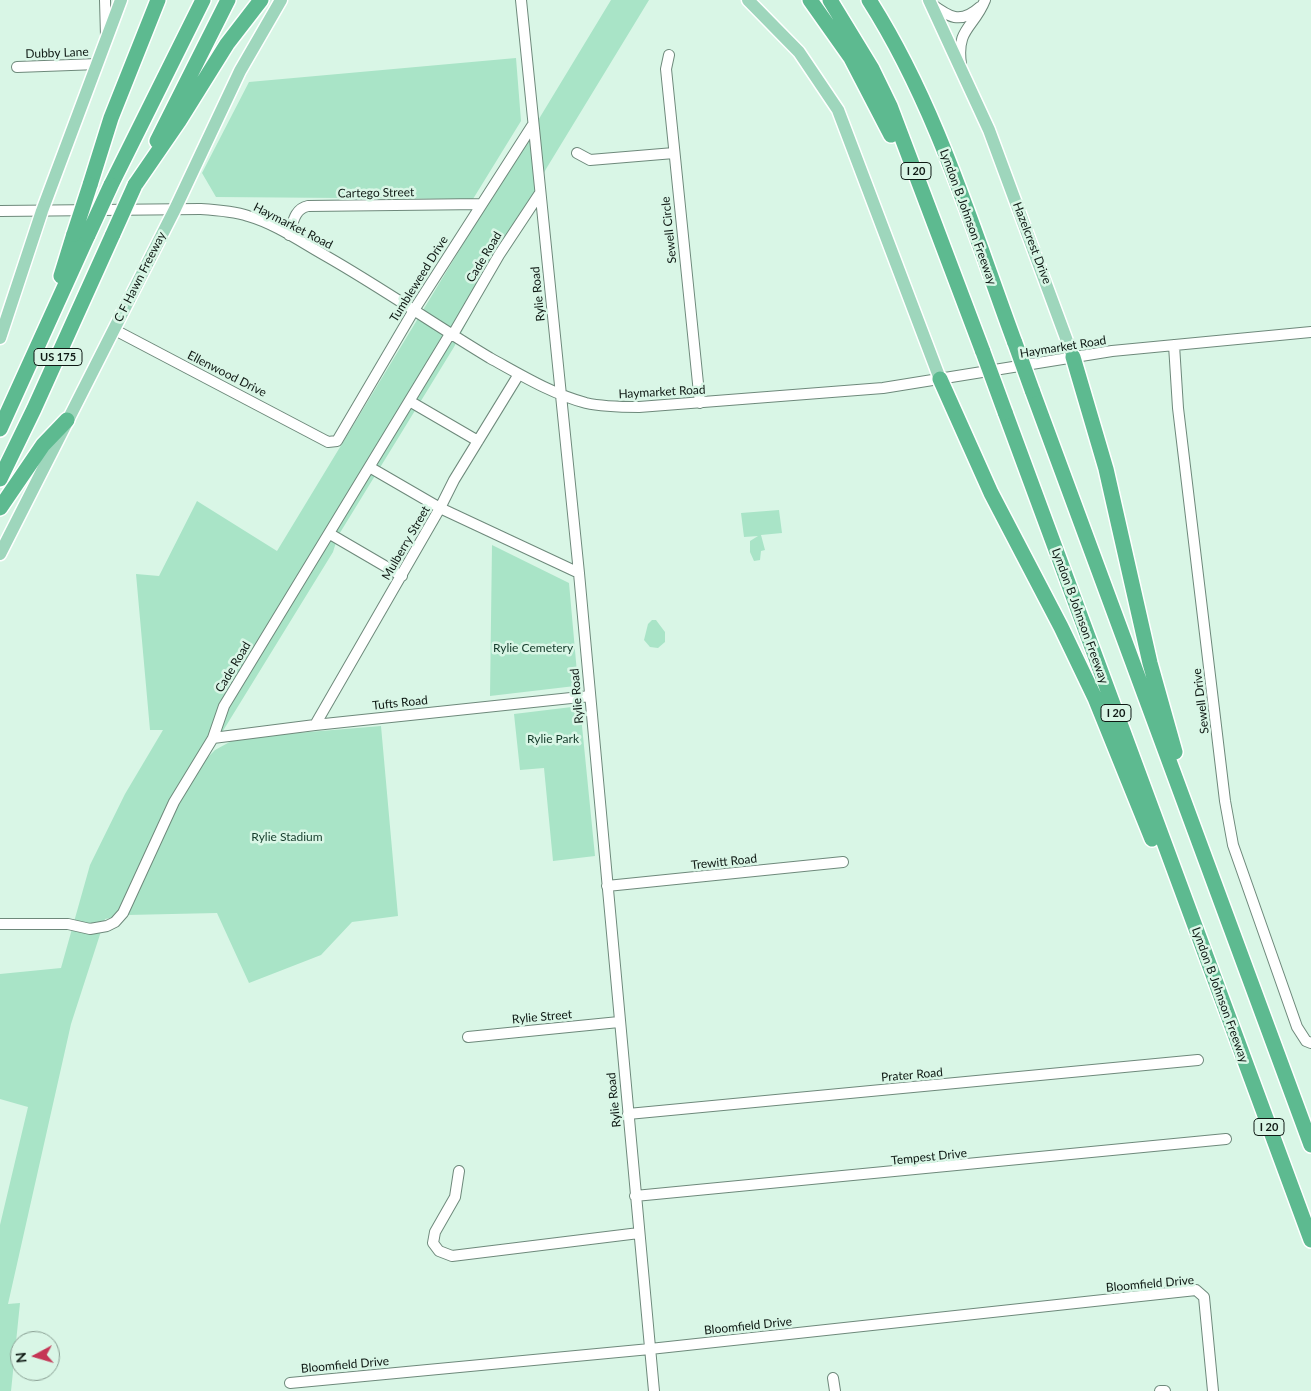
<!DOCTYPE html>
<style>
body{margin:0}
#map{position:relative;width:1311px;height:1391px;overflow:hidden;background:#d9f6e6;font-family:Lato,sans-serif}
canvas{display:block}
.north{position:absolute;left:10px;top:1331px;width:50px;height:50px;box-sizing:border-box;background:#d9f6e6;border:1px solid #889e92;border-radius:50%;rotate:264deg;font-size:14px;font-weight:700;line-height:20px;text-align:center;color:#0f1914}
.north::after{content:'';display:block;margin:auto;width:18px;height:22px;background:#c53555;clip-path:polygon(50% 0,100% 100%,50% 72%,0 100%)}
</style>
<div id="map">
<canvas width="1311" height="1391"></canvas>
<div class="north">N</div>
</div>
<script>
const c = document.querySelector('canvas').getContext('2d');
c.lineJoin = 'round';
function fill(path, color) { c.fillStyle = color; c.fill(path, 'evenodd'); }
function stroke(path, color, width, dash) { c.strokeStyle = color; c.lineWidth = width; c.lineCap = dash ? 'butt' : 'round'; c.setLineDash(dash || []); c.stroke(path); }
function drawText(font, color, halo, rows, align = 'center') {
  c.font = font + ' Lato,sans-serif'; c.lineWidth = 5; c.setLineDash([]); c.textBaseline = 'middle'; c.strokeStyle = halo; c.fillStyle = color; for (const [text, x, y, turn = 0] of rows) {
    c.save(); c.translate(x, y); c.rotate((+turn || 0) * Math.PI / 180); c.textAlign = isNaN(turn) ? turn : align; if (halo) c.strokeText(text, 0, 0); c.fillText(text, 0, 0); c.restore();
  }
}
const green = new Path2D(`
 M611 0H649L546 169 454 347 338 536 333 552 205 760 215 750 237 738 381 726 398 916 352 922 321 955 249 983 217 913 127 915 105 919 71 1024 8 1304 20 1303 11 1391H0V1225L28 1107 0 1099V974L61 968 90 865 125 794 163 730H150L136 574 159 576 197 501 277 551Z
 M516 58 521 121 473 199 216 197 202 173 249 82Z
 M779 510 782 533 761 535 765 550 761 551 760 560 754 561 750 552V541L758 536 744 537 741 513Z
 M492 545 569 583 578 684 575 686 490 696Z
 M652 620H656L665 632V642L658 648 650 647 644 640 648 624Z
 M580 706 595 856 553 861 544 768 520 770 514 714Z`);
const minor = new Path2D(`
 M105 0 106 36
 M521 0 579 573 654 1391
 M930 3C949 17 960 25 980 7
 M669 55 666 69 700 403
 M961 64C956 28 974 28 985 0
 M17 67 98 64
 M577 153 590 160 674 153
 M0 211 200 209C216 210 233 211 248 216 276 224 301 242 326 256 382 288 435 325 490 358 521 375 552 394 586 403 603 407 622 407 639 407L883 388 1112 351 1311 332
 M289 235C293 223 294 209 308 206L482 204
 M113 329 328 442 337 441 414 310 532 126
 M452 336 499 255 540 193
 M1174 345 1178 408 1225 801 1233 845 1297 1027 1306 1041 1311 1043
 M411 402 478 441
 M371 468 440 508 579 573
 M330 534 402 576
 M315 725 440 508 454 480 519 374
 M213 738 315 725 590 696
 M607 886 843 862
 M0 924H68L90 929 107 926 115 922 123 913 174 802 213 738 224 706 450 334
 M468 1037 619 1022
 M628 1114 1198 1060
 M459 1171 455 1197 435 1232 433 1243 439 1251 452 1256 639 1233
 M635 1196 1226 1139
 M833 1378 835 1391
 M290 1383 650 1349 1196 1290 1204 1297 1213 1391
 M1160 1391H1165`);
const major = new Path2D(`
 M748 0 799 52 838 110 940 379
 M929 0 989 130 1073 357
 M0 338 42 211 121 0
 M0 554 175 209 240 71 281 0`);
const highway = new Path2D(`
 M810 0 851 58 891 135
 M830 0 872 69 890 106 983 352
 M869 0C936 105 972 227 1015 343
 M157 141 228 0
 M90 185 111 118 158 0
 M111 185 203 0
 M135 185 179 121 227 44 261 0
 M61 276 74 234
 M1073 357 1106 469 1150 663 1175 752
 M940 379 991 493 1061 627 1095 698 1152 839
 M1032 390 1311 1145
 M1005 412 1311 1240
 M0 429 88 235
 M0 479 34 409 113 234
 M0 508 43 445 67 420`);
const highwayBridge = new Path2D(`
 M74 234 90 185
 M113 234 135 185
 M88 235 111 185
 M1015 343 1032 390
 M983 352 1005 412`);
const shields = [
 [916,171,30],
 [58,357,48],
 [1116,713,30],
 [1269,1127,30]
];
const shieldNames = [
 ["I 20",916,171],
 ["US 175",58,357],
 ["I 20",1116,713],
 ["I 20",1269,1127]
];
const streetNames = [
 ["Dubby Lane",57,53,-2],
 ["Cartego Street",376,193,-1],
 ["Lyndon B Johnson Freeway",968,217,70],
 ["Haymarket Road",293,226,27],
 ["Sewell Circle",669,230,-96],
 ["Hazelcrest Drive",1032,243,69],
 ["Cade Road",484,257,-59],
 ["C F Hawn Freeway",140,277,-63],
 ["Tumbleweed Drive",419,279,-58],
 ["Rylie Road",538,294,-96],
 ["Haymarket Road",1063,347,-9],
 ["Ellenwood Drive",227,374,27],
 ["Haymarket Road",662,392,-3],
 ["Mulberry Street",406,543,-60],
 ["Lyndon B Johnson Freeway",1080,616,70],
 ["Cade Road",233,667,-59],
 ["Rylie Road",577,696,-95],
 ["Sewell Drive",1201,701,-97],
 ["Tufts Road",400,703,-6],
 ["Trewitt Road",724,862,-6],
 ["Lyndon B Johnson Freeway",1220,995,70],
 ["Rylie Street",542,1017,-5],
 ["Prater Road",912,1075,-5],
 ["Rylie Road",614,1100,-96],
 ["Tempest Drive",929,1157,-6],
 ["Bloomfield Drive",1150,1284,-5],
 ["Bloomfield Drive",748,1326,-6],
 ["Bloomfield Drive",345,1365,-5]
];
const parkNames = [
 ["Rylie Cemetery",533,648],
 ["Rylie Park",553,739],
 ["Rylie Stadium",287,837]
];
fill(green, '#a9e4c7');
stroke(minor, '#6e897b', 12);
stroke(major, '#fff', 15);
stroke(highway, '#fff', 18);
stroke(minor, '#fff', 10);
stroke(major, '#9ed6bc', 12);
stroke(highway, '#5dba90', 15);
stroke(highwayBridge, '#fff', 18, []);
stroke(highwayBridge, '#5dba90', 15);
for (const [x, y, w] of shields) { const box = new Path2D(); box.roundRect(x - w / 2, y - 8.5, w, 17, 4); c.fillStyle = '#d9f6e6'; c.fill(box); stroke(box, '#0f1914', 1); }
drawText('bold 11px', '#0f1914', null, shieldNames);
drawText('12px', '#0f1914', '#d9f6e6', streetNames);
drawText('12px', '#143b2a', '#d9f6e6', parkNames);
</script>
